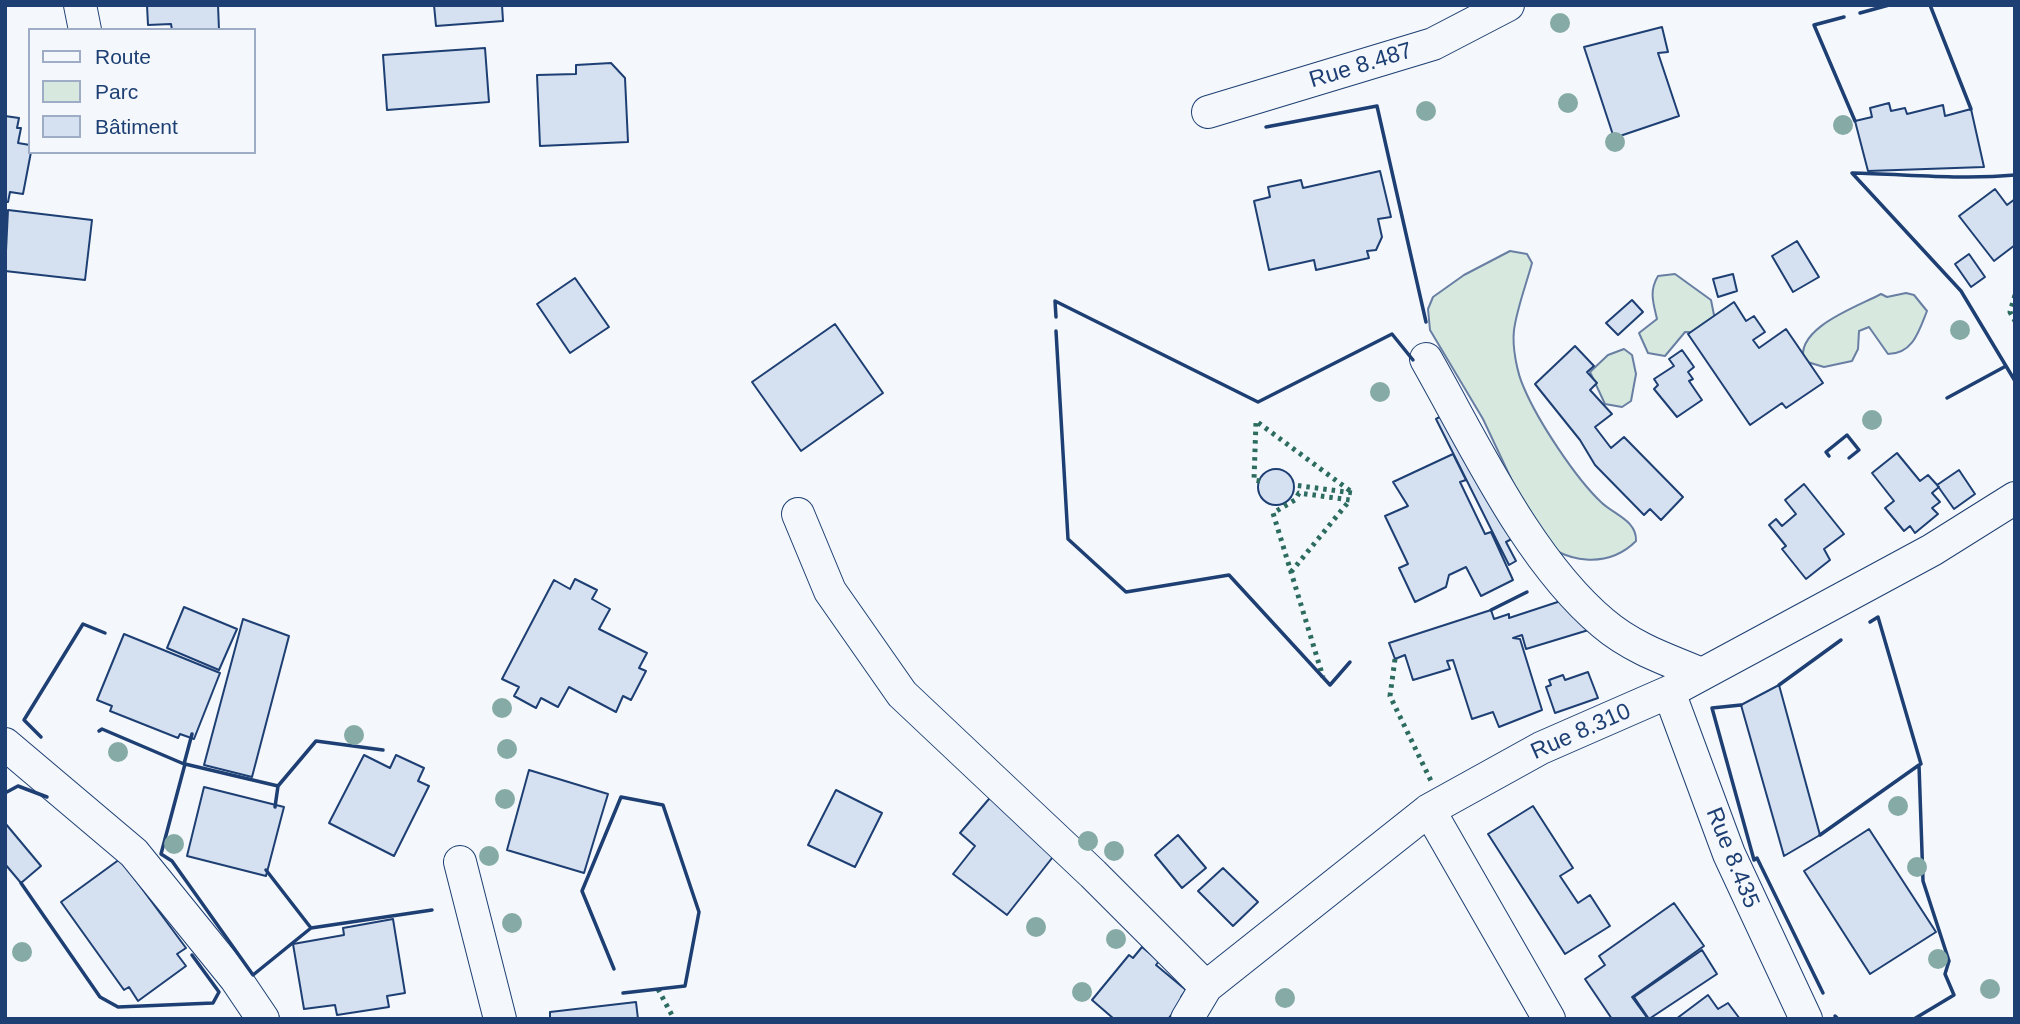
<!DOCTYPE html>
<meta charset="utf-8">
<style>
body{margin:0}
#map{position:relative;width:2020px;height:1024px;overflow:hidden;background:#f4f7fb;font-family:Helvetica,sans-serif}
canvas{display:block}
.frame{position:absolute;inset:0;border:7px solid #1d3f73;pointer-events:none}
.legend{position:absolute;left:28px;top:28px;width:228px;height:126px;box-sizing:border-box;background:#f4f7fb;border:2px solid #9eadc5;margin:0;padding:9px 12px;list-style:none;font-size:21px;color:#1d3f73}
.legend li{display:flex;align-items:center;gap:14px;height:35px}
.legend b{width:35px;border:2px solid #9eadc5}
</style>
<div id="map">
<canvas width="2020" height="1024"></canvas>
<div class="frame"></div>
<ul class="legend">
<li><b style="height:9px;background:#f4f7fb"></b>Route</li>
<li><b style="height:19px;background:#d7e8df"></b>Parc</li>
<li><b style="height:19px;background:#d5e0f0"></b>Bâtiment</li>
</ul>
</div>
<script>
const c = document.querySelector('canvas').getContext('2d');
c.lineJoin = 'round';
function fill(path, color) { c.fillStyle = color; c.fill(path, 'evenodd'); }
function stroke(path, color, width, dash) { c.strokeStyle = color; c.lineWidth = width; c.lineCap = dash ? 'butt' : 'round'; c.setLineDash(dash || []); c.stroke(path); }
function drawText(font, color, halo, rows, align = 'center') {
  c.font = font + ' Helvetica,sans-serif'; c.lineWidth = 5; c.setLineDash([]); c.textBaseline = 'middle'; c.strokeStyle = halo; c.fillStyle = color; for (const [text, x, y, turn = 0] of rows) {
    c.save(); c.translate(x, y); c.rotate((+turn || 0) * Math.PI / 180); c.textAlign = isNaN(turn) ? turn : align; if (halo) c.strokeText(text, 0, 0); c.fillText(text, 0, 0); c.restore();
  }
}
const green = new Path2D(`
 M1510 251 1527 254 1532 263C1526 285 1517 308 1514 330 1512 347 1517 373 1524 388 1538 421 1576 479 1602 503 1615 515 1637 521 1636 541 1608 569 1564 564 1538 536L1483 419 1430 330 1428 309 1433 297 1464 275Z
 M1675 274 1711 300 1716 325 1707 333 1685 332 1665 356 1648 353 1639 333 1657 319C1653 302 1649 291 1658 276Z
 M1906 293 1914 295 1927 311C1919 331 1913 354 1888 354L1869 327 1859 331 1858 349 1852 361 1824 367 1804 361C1794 328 1859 306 1881 294L1887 297Z
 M1624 349 1632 355 1636 374 1631 401 1622 407 1605 404 1590 372 1608 355Z`);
const building = new Path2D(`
 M147 5H218L219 30H172L171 24 148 25Z
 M434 5H502L503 21 436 26Z
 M1662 27 1668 52 1658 53 1679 116 1614 138 1584 47Z
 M485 48 489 102 387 110 383 55Z
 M611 63 625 78 628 142 540 146 537 75 576 74V65Z
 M1889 103 1891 111 1905 108 1907 114 1943 105 1945 116 1971 109 1984 167 1868 171 1855 121 1872 117 1870 108Z
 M5 112V116L19 118 17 128H21L18 143 30 145 31 152 23 194 10 192 8 202H5Z
 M1380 171 1391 217 1378 219 1382 237 1376 250 1367 251 1369 258 1316 270 1314 260 1269 270 1254 201 1270 197 1268 187 1301 180 1303 188Z
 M1995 189 2007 205 2015 199V245L1994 261 1959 216Z
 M8 210 92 220 85 280 5 271Z
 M1797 241 1819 277 1793 292 1772 256Z
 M1969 254 1985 277 1971 287 1955 264Z
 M1733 274 1737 291 1718 297 1713 279Z
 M575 278 609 327 570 353 537 304Z
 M1632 300 1643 312 1618 335 1606 323Z
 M1734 302 1746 321 1754 316 1765 332 1753 340 1759 348 1786 329 1823 383 1786 408 1782 403 1750 425 1688 334Z
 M835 324 883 393 801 451 752 382Z
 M1575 346 1594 366 1587 372 1597 383 1590 390 1612 414 1595 427 1611 448 1624 437 1683 497 1661 520 1650 509 1644 515 1595 465 1580 440 1535 384Z
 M1682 350 1694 367 1688 372 1693 379 1689 381 1702 400 1677 417 1654 389 1658 385 1654 379 1674 366 1669 359Z
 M1458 407 1530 529 1506 542 1516 561 1509 565 1436 419Z
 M1897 453 1920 481 1928 475 1939 487 1932 493 1940 502 1932 508 1938 514 1915 533 1910 526 1904 531 1885 508 1894 501 1872 473Z
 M1453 454 1466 480 1460 482 1485 534 1491 532 1513 580 1481 596 1466 567 1449 575 1446 587 1415 602 1399 568 1408 564 1385 516 1408 506 1393 482Z
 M1258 487a18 18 0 1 1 36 0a18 18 0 1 1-36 0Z
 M1959 470 1975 494 1954 509 1937 485Z
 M1804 484 1844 534 1824 549 1830 560 1806 579 1782 549 1786 546 1769 525 1776 519 1782 526 1796 514 1785 500Z
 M575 579 597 590 592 599 610 609 599 629 647 653 639 668 646 671 631 700 623 696 616 712 569 687 558 707 541 698 536 708 514 696 519 687 502 679 554 580 570 589Z
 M1582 594 1615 622 1526 649 1522 635 1513 638 1520 639 1542 710 1499 727 1493 712 1472 719 1453 660 1447 661 1450 669 1413 680 1405 655 1395 659 1389 643 1491 610 1494 619 1509 614V618Z
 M184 607 237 629 219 670 167 648Z
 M243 619 289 636 252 777 204 765Z
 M124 634 220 673 194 739 180 734 178 738 110 711 112 706 97 700Z
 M1588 672 1598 698 1555 713 1546 687 1551 685 1549 680 1563 675 1565 680Z
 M1779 685 1820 835 1784 856 1741 705Z
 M364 755 390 768 396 755 424 768 418 781 429 786 394 856 329 823Z
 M529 770 608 794 584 873 507 850Z
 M204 787 284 807 266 876 187 856Z
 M836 790 882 813 855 867 808 845Z
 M994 793 1060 848 1007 915 953 874 975 846 960 833Z
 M1533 806 1573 868 1560 876 1578 903 1590 895 1610 926 1565 954 1488 834Z
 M5 823 41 866 21 883 5 864Z
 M1869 829 1936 932 1870 974 1804 871Z
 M1178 835 1206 868 1182 888 1155 855Z
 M120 859 186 948 177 954 186 966 138 1001 129 987 124 990 61 902Z
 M1223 868 1258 902 1233 926 1198 891Z
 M1674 903 1704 946 1632 997 1648 1019H1612L1585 979 1605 965 1599 956Z
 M393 919 405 993 387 996 389 1007 337 1015 335 1005 304 1009 293 944 344 935 343 928Z
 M1142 947 1159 961 1156 965 1186 990 1181 997 1184 999 1168 1019H1114L1092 1000 1129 955 1133 958Z
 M1702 950 1717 974 1649 1019 1634 997Z
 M1708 995 1718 1009 1728 1003 1740 1019H1676Z
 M636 1002 638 1019H550V1012Z`);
const minor = new Path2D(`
 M80 5 85 30
 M1208 112 1433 44 1508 5
 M1426 359C1475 445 1528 560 1603 623 1632 648 1668 660 1702 674
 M798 514 830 591 902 694 1093 874 1206 987
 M1669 692 1729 854 1806 1019
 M5 744 134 853 236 979 263 1019
 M1429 810 1549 1019
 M460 862 500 1019
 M1187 1019 1206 987 1429 810 1541 748 1669 692 1932 550 2015 498`);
const hedge = new Path2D(`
 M2015 295 2010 312 2015 321
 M1260 481 1254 480 1256 421 1353 493 1294 485
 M1291 572 1350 500 1299 493 1295 500 1273 513 1323 677
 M1395 659 1390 696 1432 783
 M658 989 674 1019`);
const wall = new Path2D(`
 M1930 5 1971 109
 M1860 13 1889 5
 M1844 17 1814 25 1855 121
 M1266 127 1377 106 1426 322
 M1852 173 1961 291 2015 381
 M1852 173C1906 174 1961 180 2015 175
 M1056 317 1055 301 1258 402 1392 334 1413 360
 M1056 331 1068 539 1126 592 1229 575 1330 685 1350 662
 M1947 398 2006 366
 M1829 456 1826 452 1847 435 1859 450 1849 458
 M1491 610 1527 592
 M1870 622 1878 617 1921 764 1919 765 1923 881 1949 961 1945 974 1954 995 1914 1019
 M1779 685 1841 640
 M1741 705 1712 708 1754 860 1757 858 1823 993
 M99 731 102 729 184 764 192 734
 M41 737 24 720 83 624 105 633
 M316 741 383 750
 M278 786 185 764 161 854 172 861 253 975 311 928 432 910
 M5 793 18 786 47 797
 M275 807 278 786 316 741
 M1820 835 1919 765
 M266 870 311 928
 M21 883 100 997 118 1007 213 1003 219 992 192 955
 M614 969 582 891 621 797 663 805 699 912 685 986 623 993
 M1835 1016 1838 1019`);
const trees = [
 [1560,23],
 [1568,103],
 [1426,111],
 [1843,125],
 [1615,142],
 [1960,330],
 [1380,392],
 [1872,420],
 [502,708],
 [354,735],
 [507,749],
 [118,752],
 [505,799],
 [1898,806],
 [1088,841],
 [174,844],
 [1114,851],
 [489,856],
 [1917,867],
 [512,923],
 [1036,927],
 [1116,939],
 [22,952],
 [1938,959],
 [1990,989],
 [1082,992],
 [1285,998]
];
const streetNames = [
 ["Rue 8.487",1361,66,-17],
 ["Rue 8.310",1581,732,-24],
 ["Rue 8.435",1732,858,68]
];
fill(green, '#d7e8df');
stroke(green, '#687fa3', 2);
fill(building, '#d5e0f0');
stroke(building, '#1d3f73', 2);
stroke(minor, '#1d3f73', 34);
stroke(minor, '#f4f7fb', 32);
stroke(hedge, '#2c6c60', 5, [3.5, 5]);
stroke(wall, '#1d3f73', 3.5);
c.fillStyle = '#86aba6';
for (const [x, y] of trees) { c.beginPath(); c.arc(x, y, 10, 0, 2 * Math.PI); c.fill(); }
drawText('23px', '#1d3f73', '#f4f7fb', streetNames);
</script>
